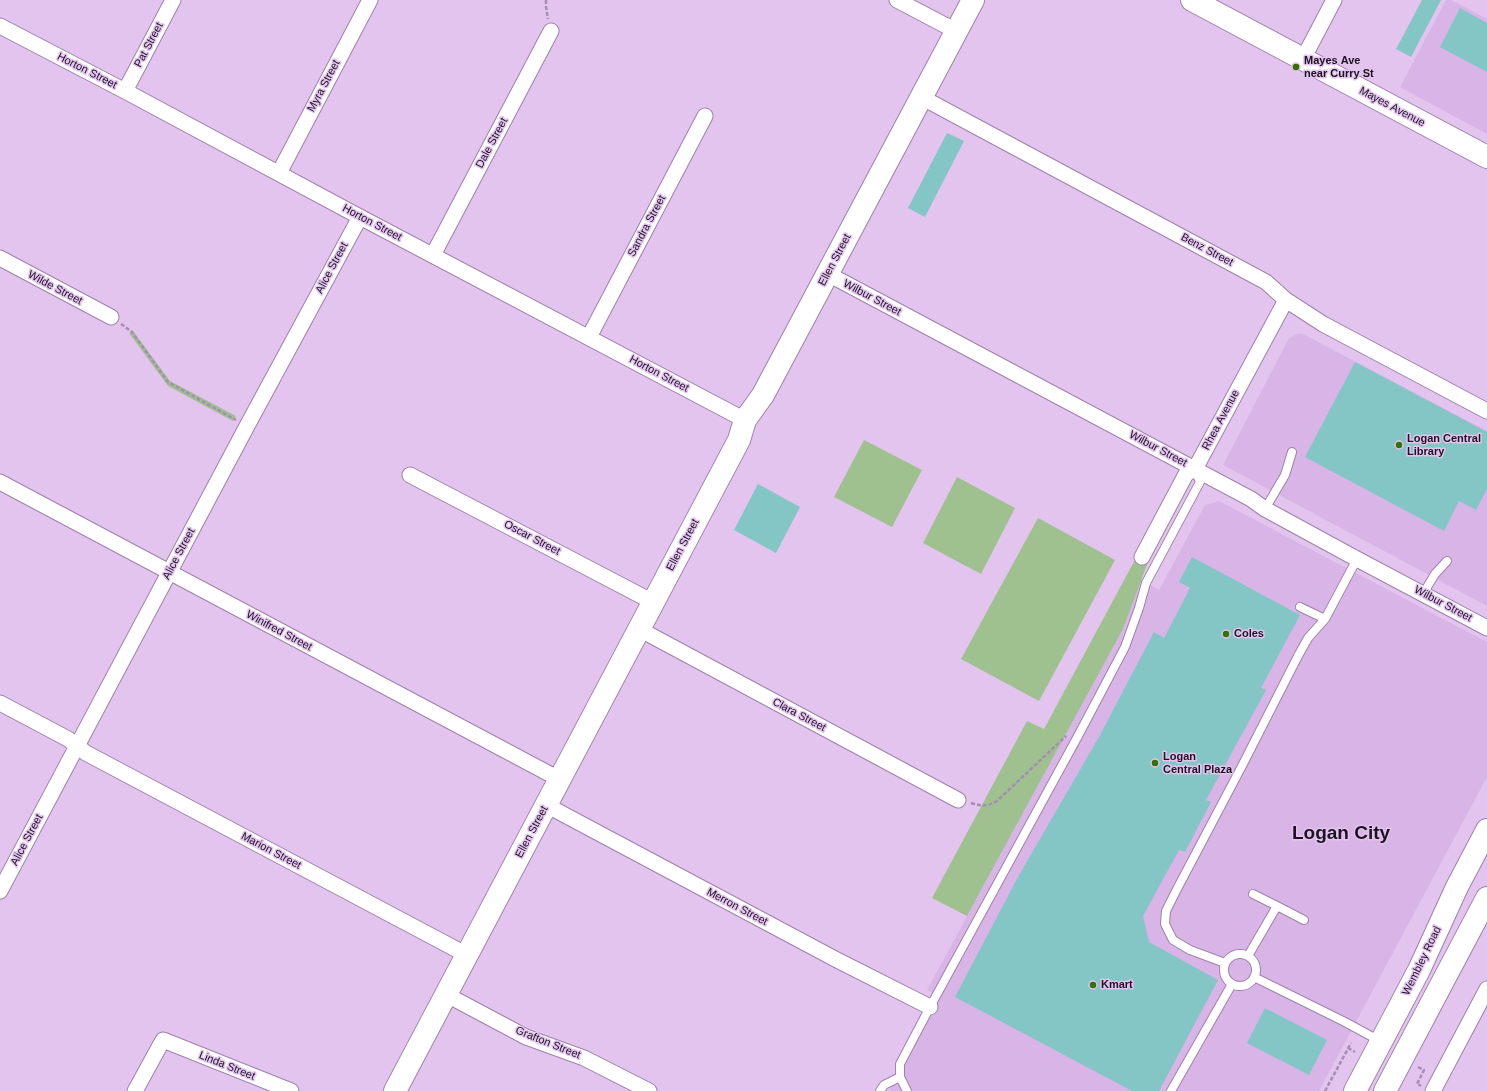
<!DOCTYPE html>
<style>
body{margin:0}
canvas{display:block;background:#e2c4ee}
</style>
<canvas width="1487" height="1091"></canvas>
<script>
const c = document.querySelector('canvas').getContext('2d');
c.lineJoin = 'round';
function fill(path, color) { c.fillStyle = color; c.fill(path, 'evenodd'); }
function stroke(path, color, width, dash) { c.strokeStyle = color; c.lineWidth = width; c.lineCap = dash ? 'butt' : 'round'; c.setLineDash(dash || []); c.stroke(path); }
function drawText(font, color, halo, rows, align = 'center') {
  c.font = font + ' Helvetica,sans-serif'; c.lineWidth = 3; c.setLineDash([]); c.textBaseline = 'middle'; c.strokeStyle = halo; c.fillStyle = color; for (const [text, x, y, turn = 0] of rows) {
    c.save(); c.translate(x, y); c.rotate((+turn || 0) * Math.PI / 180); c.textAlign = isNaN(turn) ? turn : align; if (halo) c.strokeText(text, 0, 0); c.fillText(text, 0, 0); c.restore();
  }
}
const built = new Path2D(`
 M1446 0H1451L1487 19V134L1400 87Z
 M1298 334H1303L1487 431V606L1223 465 1289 338Z
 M1219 501 1487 642V777L1319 1091H889L941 997 927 990 1123 629 1141 579 1159 590 1205 505Z`);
const green = new Path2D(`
 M133 331 170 381 236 416 233 421 168 386 129 333Z
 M864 440 922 470 892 527 834 497Z
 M957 477 1015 508 981 574 923 543Z
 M1038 518 1115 560 1039 701 961 659Z
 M1137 556 1148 562 1123 629 967 916 932 898 1027 721 1044 729Z`);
const building = new Path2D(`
 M1422 0H1441L1411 57 1396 49Z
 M1460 8 1487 23V72L1440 47Z
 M947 133 964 141 925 217 908 208Z
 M1355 362 1487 432V489L1476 510 1459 501 1444 531 1305 457Z
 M758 484 800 507 776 553 734 530Z
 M1192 557 1300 615 1261 688 1266 690 1206 800 1211 802 1185 852 1179 850 1143 916 1149 942 1218 980 1159 1091H1132L955 997 1018 877 1099 737 1154 632 1164 638 1190 588 1179 582Z
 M1265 1008 1327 1040 1309 1075 1247 1043Z`);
const path = new Path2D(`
 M546 0V7L548 19
 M121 324 132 332 168 382 236 420
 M971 803C982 806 986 807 997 801L1066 736
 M1348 1048 1355 1052
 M1418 1067 1424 1070 1417 1084 1421 1086
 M1325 1091 1351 1043`);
const lane = new Path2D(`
 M1265 509 1285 475 1292 452
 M1423 594 1435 574 1447 561
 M1300 607 1325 619
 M1253 894 1277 906
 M1224 970a16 16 0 1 1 32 0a16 16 0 1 1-32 0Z
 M1248 956 1277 906 1304 920
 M1225 963 1190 950 1173 940 1165 924 1166 911 1176 891 1243 764 1298 656 1308 638 1325 619 1357 559
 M1254 977 1345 1022 1380 1041
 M880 1091 884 1085 900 1077
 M907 1091 900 1077V1064L930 1007 1078 736 1125 647 1139 608 1146 583 1200 482 1195 470
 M1171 1091 1232 984`);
const street = new Path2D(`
 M897 0 956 31
 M0 26 125 91 360 217 745 420
 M1303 59 1334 0
 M125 91 173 0
 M921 97 1266 282 1286 300 1323 324 1487 411
 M279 173 370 0
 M433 255 551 31
 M0 258 111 317
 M828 274 1251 499 1265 509 1357 559 1487 628
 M589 337 705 116
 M410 475 653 602
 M0 482 559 779
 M1142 557 1186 474 1195 469 1286 300
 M639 629 958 800
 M0 703 68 739 86 753 467 955
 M546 805 837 960 930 1007
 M0 891 247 426 360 217
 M447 995 526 1037 584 1058 649 1091
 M135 1091 163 1040 291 1091
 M1433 1091 1487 989`);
const secondary = new Path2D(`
 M1192 0 1487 157
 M395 1091 739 440 745 420 763 395 973 0
 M1355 1091 1419 970 1457 887 1487 830
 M1385 1091 1487 898`);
const markers = [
 [1296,67,4,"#357103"],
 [1399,445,4,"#357103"],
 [1226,634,4,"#357103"],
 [1155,763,4,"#357103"],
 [1093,985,4,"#357103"]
];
const streetNames = [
 ["Pat Street",149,45,-62],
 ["Horton Street",87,71,27],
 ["Myra Street",324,86,-62],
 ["Mayes Avenue",1392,107,28],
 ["Dale Street",492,143,-62],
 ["Horton Street",372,223,28],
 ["Sandra Street",647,226,-62],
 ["Benz Street",1207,250,28],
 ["Ellen Street",835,260,-62],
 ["Alice Street",332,268,-62],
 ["Wilde Street",55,288,28],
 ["Wilbur Street",872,298,28],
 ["Horton Street",659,374,28],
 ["Rhea Avenue",1221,420,-62],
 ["Wilbur Street",1158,449,28],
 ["Oscar Street",532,538,28],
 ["Ellen Street",683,545,-62],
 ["Alice Street",179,554,-62],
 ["Wilbur Street",1443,604,28],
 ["Winifred Street",279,631,28],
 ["Clara Street",799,715,28],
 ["Ellen Street",532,832,-62],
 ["Alice Street",27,840,-62],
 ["Marion Street",271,851,28],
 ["Merron Street",737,907,28],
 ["Wembley Road",1422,961,-64],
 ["Grafton Street",548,1043,22],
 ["Linda Street",227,1066,22]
];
const poiNames = [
 ["Mayes Ave",1304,61],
 ["near Curry St",1304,74],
 ["Logan Central",1407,439],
 ["Library",1407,452],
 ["Coles",1234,634],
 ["Logan",1163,757],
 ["Central Plaza",1163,770],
 ["Kmart",1101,985]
];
const townNames = [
 ["Logan City",1341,834]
];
fill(built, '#d8b5e6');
fill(green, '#9fc190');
fill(building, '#84c5c5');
stroke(lane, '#9e82aa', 10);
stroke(street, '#9e82aa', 17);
stroke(secondary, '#9e82aa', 24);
stroke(path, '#a68eb0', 2.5, [4, 2]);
stroke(lane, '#fff', 8);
stroke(street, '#fff', 15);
stroke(secondary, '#fff', 22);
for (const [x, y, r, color] of markers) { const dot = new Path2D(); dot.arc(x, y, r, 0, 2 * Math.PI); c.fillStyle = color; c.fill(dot); stroke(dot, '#e2c4ee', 1.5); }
drawText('11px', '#1e1322', '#e2c4ee', streetNames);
drawText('bold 11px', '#1e1322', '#e2c4ee', poiNames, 'left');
drawText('bold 19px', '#1e1322', '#e2c4ee', townNames);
</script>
